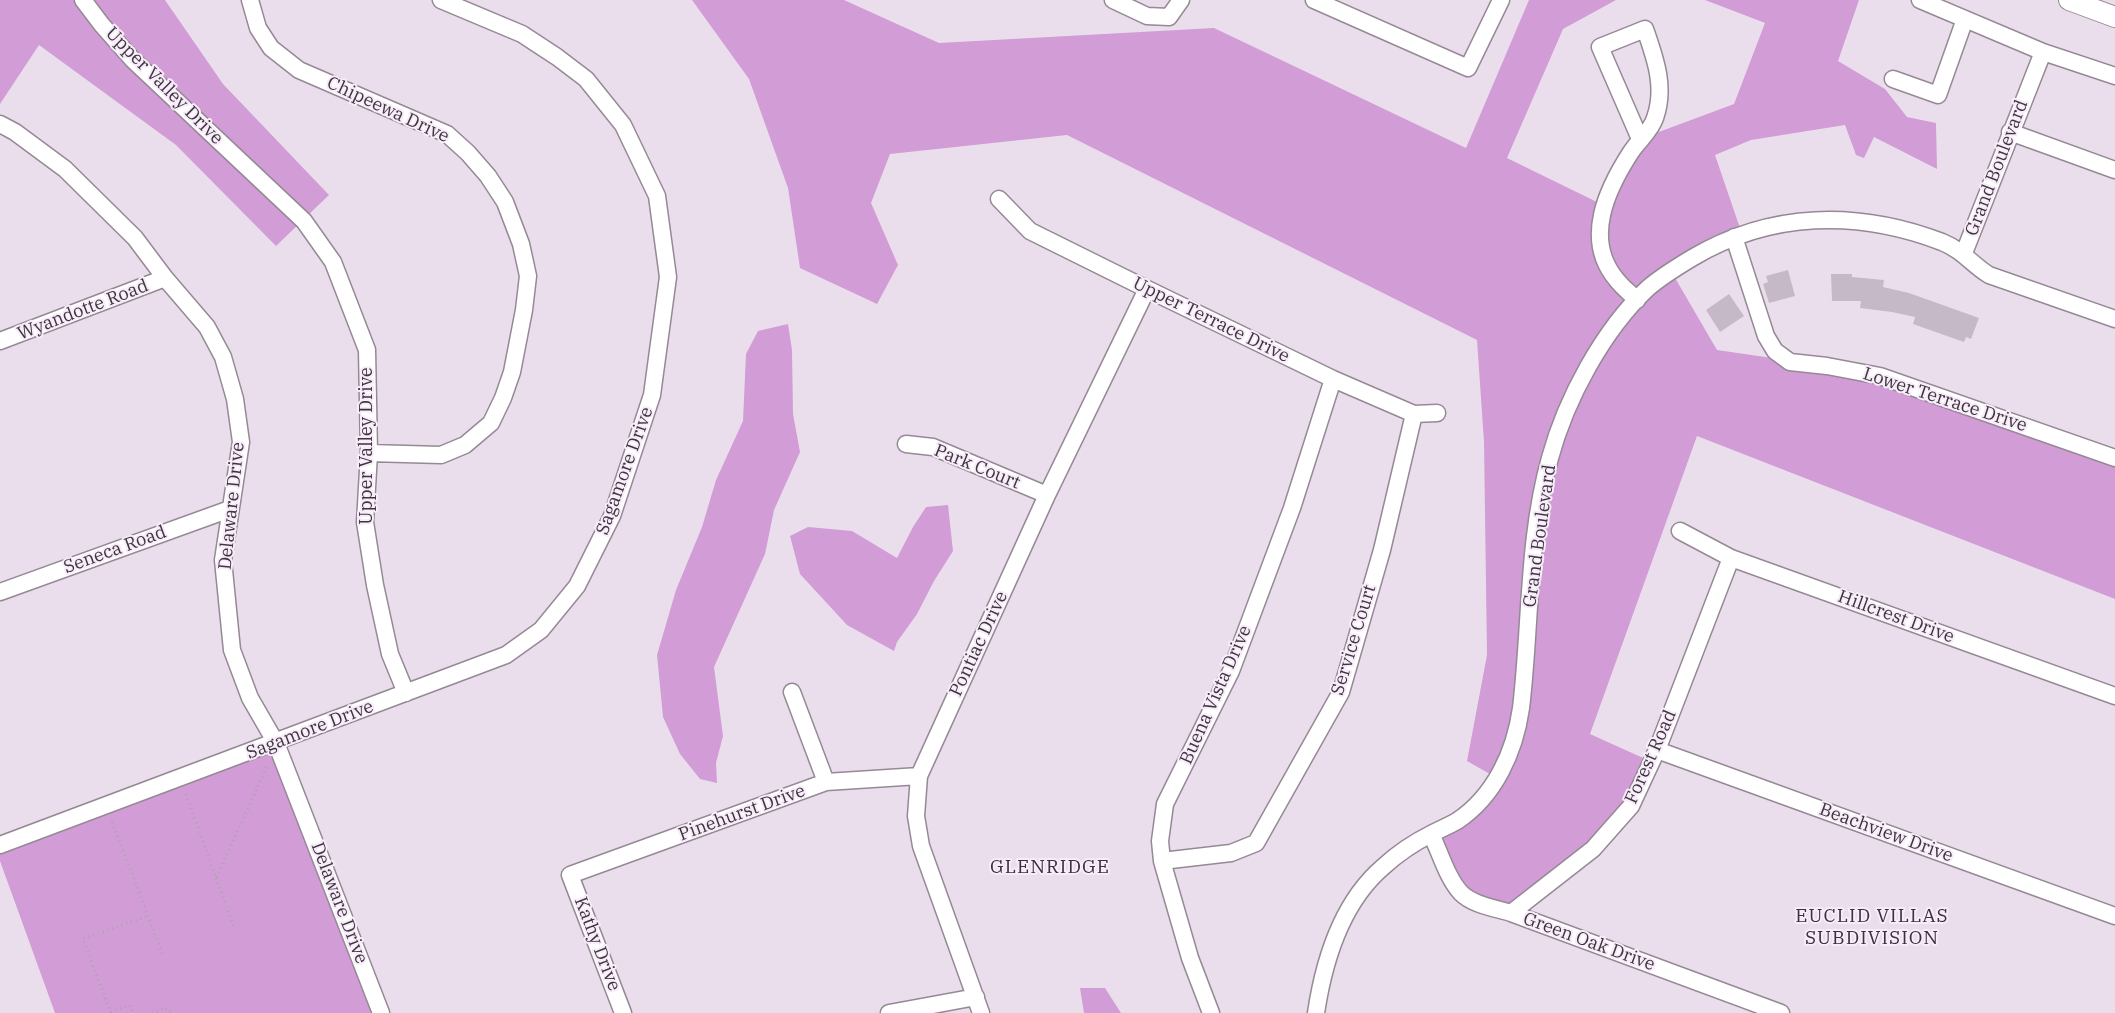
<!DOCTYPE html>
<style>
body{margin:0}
canvas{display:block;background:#ebdeec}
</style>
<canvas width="2115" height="1013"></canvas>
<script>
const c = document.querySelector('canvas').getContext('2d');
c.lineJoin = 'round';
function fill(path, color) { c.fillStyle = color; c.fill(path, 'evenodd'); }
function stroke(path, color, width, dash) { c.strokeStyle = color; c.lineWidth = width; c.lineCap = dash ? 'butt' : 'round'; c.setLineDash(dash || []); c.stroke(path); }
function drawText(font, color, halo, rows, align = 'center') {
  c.font = font + ' "IBM Plex Serif",serif'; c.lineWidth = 4; c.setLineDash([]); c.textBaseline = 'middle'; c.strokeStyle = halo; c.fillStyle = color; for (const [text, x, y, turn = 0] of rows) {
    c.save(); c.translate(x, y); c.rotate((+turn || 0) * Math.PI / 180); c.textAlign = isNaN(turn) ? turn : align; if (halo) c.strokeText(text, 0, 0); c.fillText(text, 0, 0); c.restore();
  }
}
const green = new Path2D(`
 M0 0H165L223 84 329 195 276 246 176 145 39 45 0 104Z
 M692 0H844L939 43 1214 28 1466 148 1529 0H1616L1563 29 1507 158 1603 205 1640 139 1734 104 1765 23 1705 0H1859L1838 61 1885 89 1907 117 1936 123 1937 169 1874 137 1864 158 1856 155 1845 125 1751 140 1715 155 1742 234 1671 271 1717 350 1827 366 2115 458V599L1697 436 1590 734 1652 762 1631 806 1511 913 1461 893 1431 834 1497 778 1467 761 1487 655 1484 442 1477 340 1067 135 890 154 871 203 898 265 877 304 800 268 788 188 749 79Z
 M788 324 792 350 793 414 800 452 774 510 765 554 714 667 723 736 716 763 717 783 700 779 680 754 663 717 657 655 676 590 702 527 716 480 743 421 746 354 758 331Z
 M948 505 953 551 934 581 917 614 897 642 894 651 847 625 800 574 790 536 808 527 852 531 897 558 913 527 926 507Z
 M276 743 381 1013H55L0 861V845Z
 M1080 988H1105L1121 1013H1084Z`);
const building = new Path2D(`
 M1788 270 1795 296 1769 303 1763 284 1768 282 1766 276Z
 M1831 274H1852V277L1884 280 1883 287 1909 293 1979 318 1971 339 1966 337 1964 342 1913 324 1915 317 1892 312 1860 308 1861 301H1832Z
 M1729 294 1744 316 1720 332 1706 310Z`);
const path = new Path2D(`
 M186 794 216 878 268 764
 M112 822 163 955
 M216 878 234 927
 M111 1012 129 1005 134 1013
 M111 1013 83 939 148 916
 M152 1013 166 1008 172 1013`);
const minor = new Path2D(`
 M83 0 102 25 133 60 304 221 333 262 367 350 369 453 365 522 375 585 390 654 406 693
 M250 0 258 28 271 48 299 70 447 134 468 153 488 176 505 202 521 244 528 276 524 310 512 372 503 398 491 423 465 445 441 455 369 453
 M1113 0 1147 16 1169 17 1181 0
 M1314 0 1468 68 1501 0
 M1920 0 2043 52 2115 76
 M1893 79 1938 95 1965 19
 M0 124 15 132 65 169 135 238 165 278 207 327 223 357 235 399 241 442 223 560 232 650 250 698 276 743 381 1013
 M2010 132 2115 170
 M999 199 1030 231 1147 289 1333 379 1414 414 1437 413
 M1734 237 1766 336 1775 351 1790 362 1827 366 1880 376 2115 458
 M1964 253 2043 52
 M1637 300C1630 293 1622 287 1616 279 1583 239 1607 189 1631 152 1638 141 1651 131 1655 118 1666 87 1655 58 1645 29L1600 47 1640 139
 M0 341 165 278
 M906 444 933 447 1047 495
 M1680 531 1731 558 2115 696
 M0 592 230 509
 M792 692 826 782
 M1657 750 2115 916
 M1431 834C1440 852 1447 878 1461 893 1473 905 1495 908 1511 913L1781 1013
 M0 845 506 655 541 630 577 586 612 516 652 395 668 277 657 196 623 125 586 79 557 57 522 34 441 0
 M1162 861 1231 853 1256 843 1341 692 1382 550 1414 414
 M1511 913 1593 849 1631 806 1657 750 1731 558
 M623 1013 570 875 826 782 919 776
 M889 1013 976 997
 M981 1013 921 846 916 816 919 776 1047 495 1147 289
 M1211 1013 1190 958 1162 861 1160 841 1165 804 1231 671 1292 508 1333 379
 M1316 1013C1324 960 1341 903 1383 867 1398 853 1415 842 1433 833 1441 829 1450 825 1457 821 1495 796 1515 751 1521 708 1531 625 1527 539 1550 458 1566 399 1603 330 1648 288 1662 276 1677 267 1692 258 1771 211 1858 210 1942 242 1964 251 1971 264 1989 275L2115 319`);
const major = new Path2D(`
 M2069 0 2115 17`);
const streetNames = [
 ["Upper Valley Drive",164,86,45],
 ["Chipeewa Drive",388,110,25],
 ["Grand Boulevard",1997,168,-69],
 ["Wyandotte Road",83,310,-21],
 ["Upper Terrace Drive",1211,320,26],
 ["Lower Terrace Drive",1945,400,18],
 ["Upper Valley Drive",367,446,-90],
 ["Park Court",977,467,22],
 ["Sagamore Drive",625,471,-70],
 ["Delaware Drive",232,506,-84],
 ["Grand Boulevard",1540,536,-82],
 ["Seneca Road",115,550,-20],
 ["Hillcrest Drive",1896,617,20],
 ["Service Court",1354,640,-73],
 ["Pontiac Drive",979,644,-65],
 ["Buena Vista Drive",1216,695,-66],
 ["Sagamore Drive",310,730,-21],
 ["Forest Road",1651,757,-66],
 ["Pinehurst Drive",742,813,-20],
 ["Beachview Drive",1886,833,20],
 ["Delaware Drive",339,903,69],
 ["Green Oak Drive",1589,942,20],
 ["Kathy Drive",597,944,69]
];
const neighbourhoodNames = [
 ["GLENRIDGE",1050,868],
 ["EUCLID VILLAS",1872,917],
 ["SUBDIVISION",1872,939]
];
fill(green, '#d29cd7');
fill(building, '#c6b9c7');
stroke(minor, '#958996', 19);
stroke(major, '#958996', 22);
stroke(path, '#aea3ae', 3, [1, 4]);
stroke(minor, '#fff', 16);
stroke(major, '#fff', 20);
drawText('18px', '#3c363c', '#f8ebfa', streetNames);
c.letterSpacing = '1px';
drawText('19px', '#3b313c', '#f8ebfa', neighbourhoodNames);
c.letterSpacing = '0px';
</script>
